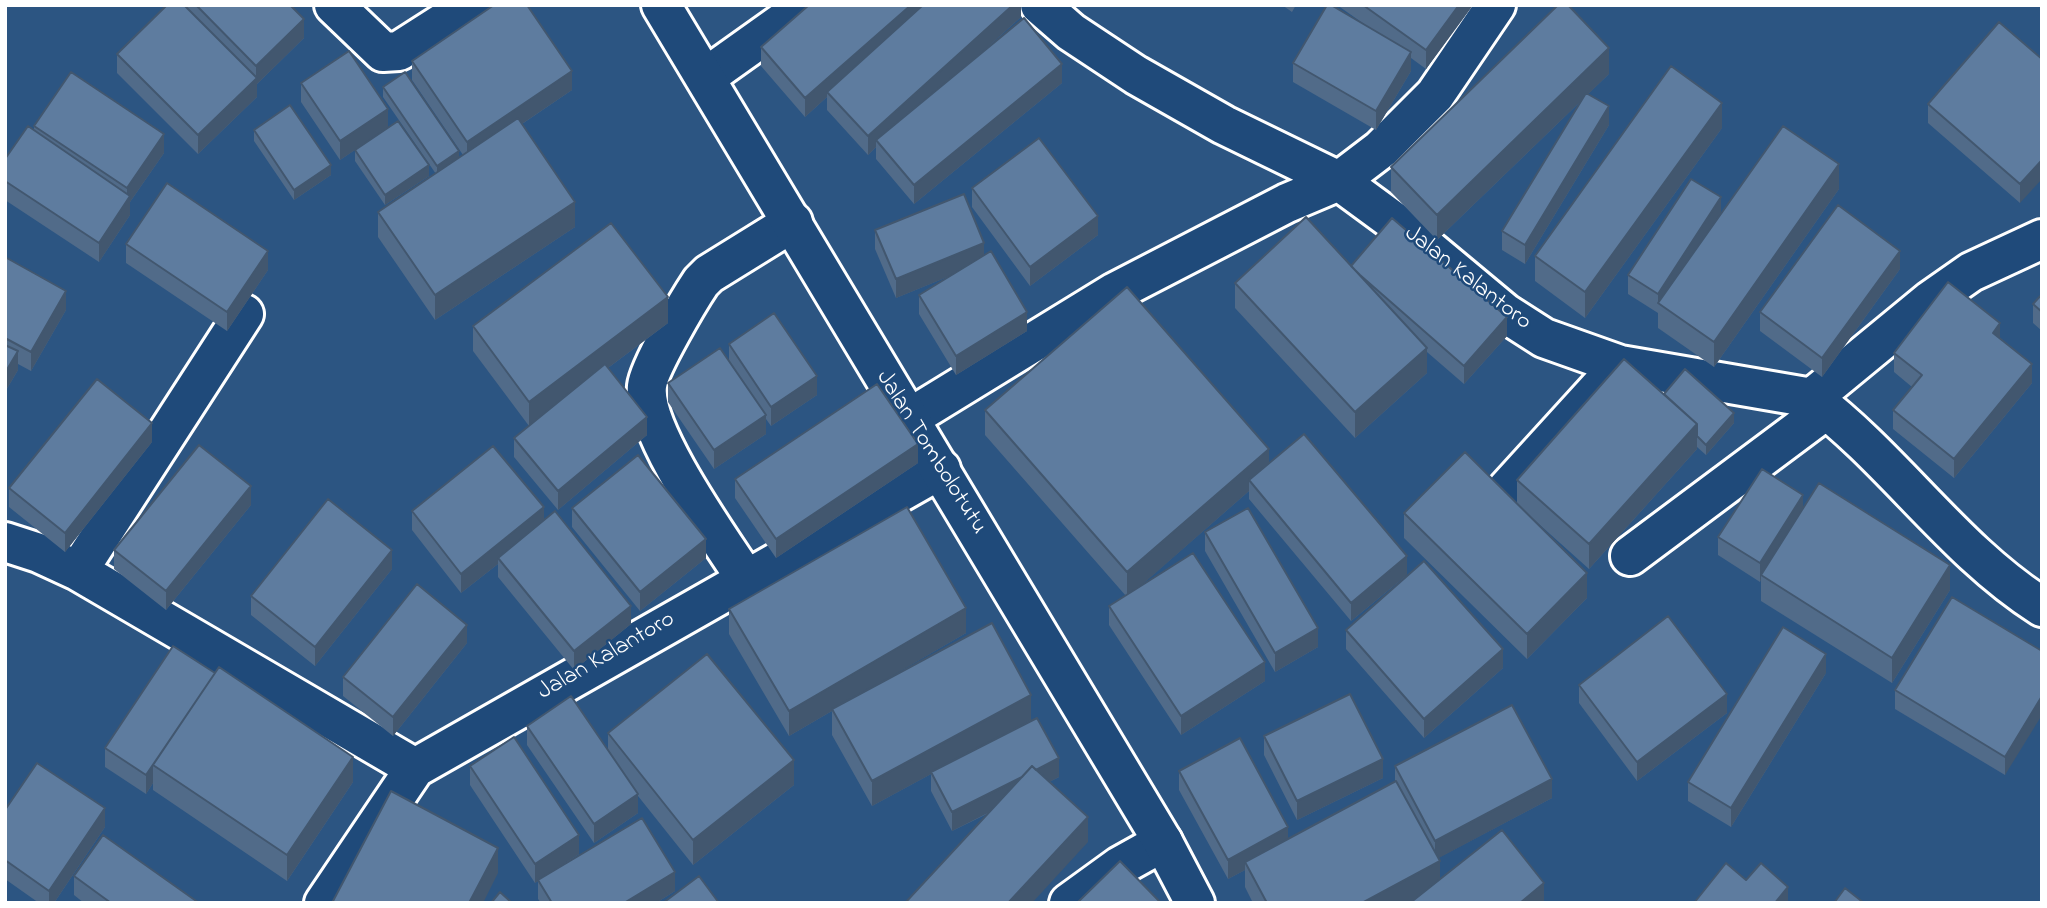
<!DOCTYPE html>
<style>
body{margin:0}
#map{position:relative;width:2047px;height:908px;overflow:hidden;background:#2c5582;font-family:"Indie Flower",sans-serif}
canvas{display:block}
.frame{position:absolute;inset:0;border:7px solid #fff;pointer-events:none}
</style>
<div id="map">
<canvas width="2047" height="908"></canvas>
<div class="frame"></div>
</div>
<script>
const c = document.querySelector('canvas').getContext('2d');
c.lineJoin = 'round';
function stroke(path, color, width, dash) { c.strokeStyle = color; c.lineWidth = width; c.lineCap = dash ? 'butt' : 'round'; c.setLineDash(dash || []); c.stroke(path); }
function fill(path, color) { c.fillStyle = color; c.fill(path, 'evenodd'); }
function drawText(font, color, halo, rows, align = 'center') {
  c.font = font + ' "Indie Flower",sans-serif'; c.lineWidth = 5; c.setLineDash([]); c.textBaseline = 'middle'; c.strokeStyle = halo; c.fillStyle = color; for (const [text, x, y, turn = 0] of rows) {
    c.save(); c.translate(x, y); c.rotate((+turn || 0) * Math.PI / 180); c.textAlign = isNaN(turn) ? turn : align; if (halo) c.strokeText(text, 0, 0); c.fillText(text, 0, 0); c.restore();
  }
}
const minor = new Path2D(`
 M334 5 383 52 399 51 471 5
 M1040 5 1071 32 1136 75 1224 125 1339 181 1403 228 1505 313 1544 338 1620 365 1812 398 1931 300 1971 272 2042 239
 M706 77 807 5
 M1812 398C1895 461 1954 551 2042 607
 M908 419 1115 292 1287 203 1339 181 1381 149 1435 95 1496 5
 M1507 489 1609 377
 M5 542 39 553 78 571 415 768
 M1630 556 1827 409
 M78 571 244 314
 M746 579C720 539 642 431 647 386 649 367 689 300 701 282L709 274 793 222
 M324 903 415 768 941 469
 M1069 903 1120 866 1163 842`);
const tertiary = new Path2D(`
 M661 5 1163 842 1195 903`);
const wall = new Path2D(`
 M167 5H290L304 38 257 84V97L198 154 117 73V54Z
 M1021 5V17L970 63 1062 83 914 204 876 159V147L868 155 827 110V97L805 117 761 66V47Z
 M1282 5H1296L1292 12Z
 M1337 5H1473L1426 69 1411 58V71L1376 130 1293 82V63L1364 24Z
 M2042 59 2020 203 1928 123V104Z
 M412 61 572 90 522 124 575 227 435 320 378 237V212L436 174 383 97V87L459 158 463 155 412 80Z
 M1609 74 1588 94 1609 125 1525 264 1502 250V231L1581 101 1437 240 1391 192V167Z
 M301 83 388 127 429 176 385 205 355 161V150L368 141 340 160 301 102Z
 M34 126 164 153 130 202V215L99 262 5 200V159L34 131Z
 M1722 128 1585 318 1535 281V256Z
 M254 130 331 175 294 200 254 141Z
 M972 188 1098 235 1030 286 972 207Z
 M1839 189 1714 367 1658 328V312V313L1628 294V275L1721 214Z
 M875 230 984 255 1027 331 956 375 919 314V295L952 275 896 298 875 249Z
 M126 244 268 270 227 331 126 263Z
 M5 257 66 310 31 371 18 364V370L5 392Z
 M1351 266 1507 336 1464 384 1427 352V373L1355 438 1235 308V283Z
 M1900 269 1822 377 1760 331V312Z
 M2042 294V331L2033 323V304Z
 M668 323 608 368 647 435 558 510 514 457V438L529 426 473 351V326Z
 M2000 338 2032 383 1954 478 1893 429V410L1912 387 1894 372V353Z
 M729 344 817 395 771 426 766 419V434L714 469 668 402V383L729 360Z
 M1664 394 1734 423 1706 455 1697 447V449L1589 569 1531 517 1587 598 1527 659 1404 538V513L1517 504V480Z
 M985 410 1269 464 1407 575 1351 621 1249 499V491L1139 587 1265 681 1181 735 1109 625V606L1126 596 985 435Z
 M152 442 65 552 9 507V488Z
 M918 463 776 558 735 498V479Z
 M251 505 166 610 114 569V550Z
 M572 508 706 558 640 611 572 527Z
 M1803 508 1950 590 1892 683 1761 601V579L1760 582 1718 555V537Z
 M412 511 544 521 631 624 574 670 498 577V564L461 593 412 530Z
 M1205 532 1318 647 1275 672 1205 551Z
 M392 569 315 666 251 615V596Z
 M729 609 966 633 869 689 1031 720 998 738 1059 777 1049 782 1088 842 989 813 952 831 931 791V774L872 806 832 735V711L789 736 729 634Z
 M1346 630 1503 668 1424 738 1346 649Z
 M467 643 393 736 343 696V677Z
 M2042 651 2005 775 1895 709V690Z
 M1826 673 1731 827 1688 801V782Z
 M1579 685 1727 713 1637 781 1579 703Z
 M527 726 608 750V733L794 785 693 865 638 796V813L594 843 527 745Z
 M1264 736 1383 778 1297 820 1264 755Z
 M105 748 353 782 287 881 153 790V783L146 794 105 767Z
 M470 766 579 854 554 871 675 891 656 903H541L538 899V881L535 883 470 785Z
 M1395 766 1552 798 1438 858 1440 879 1544 902 1253 903 1245 887V870L1228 879 1179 790V771L1288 839 1395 782Z
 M5 810 105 827 54 903H39L5 879Z
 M74 876 199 903H84L74 895Z`);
const shadedWall = new Path2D(`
 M911 5H930L827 92V97L805 117V98Z
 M1013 5H1021V17L880 144 876 140V147L868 155V136Z
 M1459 5H1473L1426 69V50Z
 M304 19V38L257 84V97L198 154V135L256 79V66Z
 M1609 48V74L1437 240V215Z
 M1411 52V71L1376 130V111Z
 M1062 64V83L914 204V185Z
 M572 71V90L467 161V142Z
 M1722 103V128L1585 318V292Z
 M1609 106V125L1525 264V245Z
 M388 109V128L340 160V141Z
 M164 134V153L130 202V215L99 262V243L127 201V188Z
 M459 151V162L437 176V166Z
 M2042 160V179L2020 203V184Z
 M1839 164V189L1714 367V342Z
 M331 165V175L294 200V190Z
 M429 165V176L385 205V195Z
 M1721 197V216L1658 303V313V294Z
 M575 202V227L435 320V295Z
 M1098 216V235L1030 286V267Z
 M984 243V262L896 298V279Z
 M268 251V270L227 331V312Z
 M1900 251V269L1822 377V358Z
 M66 291V310L31 371V352Z
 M668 297V323L529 427V402Z
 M1027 312V331L956 375V356Z
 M1507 317V336L1464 384V366Z
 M2000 323V342L1993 333Z
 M1427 348V373L1355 438V412Z
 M18 351V370L5 392V373Z
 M2032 364V383L1954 478V459Z
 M817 376V395L771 426V407Z
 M1734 413V423L1706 455V445Z
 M766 415V434L714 469V450Z
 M647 417V435L558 510V491Z
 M152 423V442L65 552V533Z
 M1697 424V449L1589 569V544Z
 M918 444V463L776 558V539Z
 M1269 449V474L1249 480V491L1127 598V572Z
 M251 486V505L166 610V591Z
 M1803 495V514L1761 575V579L1760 582V563Z
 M544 507V526L498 558V564L461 593V574Z
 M706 539V558L640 611V592Z
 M392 550V569L315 666V647Z
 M1407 556V575L1351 621V603Z
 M1950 565V590L1892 683V658Z
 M1587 573V598L1527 659V634Z
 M631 606V624L574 670V651Z
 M966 608V633L789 736V711Z
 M467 625V643L393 736V717Z
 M1318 628V647L1275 672V653Z
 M1503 649V668L1424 738V719Z
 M1826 654V673L1731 827V808Z
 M1265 662V681L1181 735V716Z
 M215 673 153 765V783L146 794V775Z
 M1727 694V713L1637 781V762Z
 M1031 695V720L872 806V781Z
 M2042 696V715L2005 775V757Z
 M353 757V782L287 881V855Z
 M1059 758V777L952 831V812Z
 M1383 759V778L1297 820V801Z
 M794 760V785L693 865V840Z
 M1552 779V798L1435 860V841Z
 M638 794V813L594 843V824Z
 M105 808V827L54 903H49V891Z
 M1088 817V842L1032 903H1008Z
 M1288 827V846L1245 862V870L1228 879V860Z
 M579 835V854L535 883V864Z
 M498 848V873L483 903H469Z
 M1440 861V887L1410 903H1362Z
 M675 872V891L656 903H624Z
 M1544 883V903H1520Z
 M1788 887V903H1775Z`);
const building = new Path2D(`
 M167 5H184L257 78 198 135 117 54Z
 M196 5H290L304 19 256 66Z
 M494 5H527L572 71 467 142 412 61Z
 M809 5H911L805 98 761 47Z
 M923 5H1013L868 136 827 92Z
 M1327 5H1331L1411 52 1376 111 1293 63Z
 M1363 5H1459L1426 50Z
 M1558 5H1568L1609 48 1437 215 1391 167Z
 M1024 18 1062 64 914 185 876 140Z
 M1999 22 2042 59V160L2020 184 1928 104Z
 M349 51 388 109 340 141 301 83Z
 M1671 66 1722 103 1585 292 1535 256Z
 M71 72 164 134 127 188 34 126Z
 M405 72 459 151 437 166 383 87Z
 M1586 93 1609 106 1525 245 1502 231Z
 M290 105 331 165 294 190 254 130Z
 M518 118 575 202 435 295 378 212Z
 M398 121 429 165 385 195 355 150Z
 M28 126 130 196 99 243 5 181V159Z
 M1783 126 1839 164 1714 342 1658 303Z
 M1039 138 1098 216 1030 267 972 188Z
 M1691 179 1721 197 1658 294 1628 275Z
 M167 183 268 251 227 312 126 244Z
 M964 194 984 243 896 279 875 230Z
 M1838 205 1900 251 1822 358 1760 312Z
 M1306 217 1427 348 1355 412 1235 283Z
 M1392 218 1507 317 1464 366 1360 275 1351 266Z
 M611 223 668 297 529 402 473 326Z
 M991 251 1027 312 956 356 919 295Z
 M5 257 66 291 31 352 5 338Z
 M1948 282 2000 323 1993 333 2032 364 1954 459 1893 410 1922 375 1894 353Z
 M1127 287 1269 449 1127 572 985 410Z
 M2042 294V312L2033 304Z
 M774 313 817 376 771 407 729 344Z
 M5 345 18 351 5 373Z
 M720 348 766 415 714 450 668 383Z
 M1624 359 1697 424 1589 544 1517 480Z
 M605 364 647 417 558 491 514 438Z
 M1685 369 1734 413 1706 445 1697 436V424L1664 394Z
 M97 379 152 423 65 533 9 488Z
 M877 384 918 444 776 539 735 479Z
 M1304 434 1407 556 1351 603 1249 480Z
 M199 445 251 486 166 591 114 550Z
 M493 446 544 507 461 574 412 511Z
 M1465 452 1587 573 1527 634 1404 513Z
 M638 455 706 539 640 592 572 508Z
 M1762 469 1803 495 1760 563 1718 537Z
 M1819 483 1950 565 1892 658 1761 575Z
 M328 499 392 550 315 647 251 596Z
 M907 507 966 608 789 711 729 609Z
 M1248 508 1318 628 1275 653 1205 532Z
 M555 511 631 606 574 651 498 558Z
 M1193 553 1265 662 1181 716 1109 606Z
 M1424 561 1503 649 1424 719 1346 630Z
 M417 584 467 625 393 717 343 677Z
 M1952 597 2042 651V696L2005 757 1895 690Z
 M1668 616 1727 694 1637 762 1579 685Z
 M992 623 1031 695 872 781 832 709Z
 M1783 627 1826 654 1731 808 1688 782Z
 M173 646 215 673 146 775 105 748Z
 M707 654 794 760 693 840 608 733Z
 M219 667 353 757 287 855 153 765Z
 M1350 694 1383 759 1297 801 1264 736Z
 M571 696 638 794 594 824 527 726Z
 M1512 705 1552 779 1435 841 1395 766Z
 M1037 718 1059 758 1036 770 1032 766 1022 777 952 812 931 772Z
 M514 737 579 835 535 864 470 766Z
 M1240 738 1288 827 1228 860 1179 771Z
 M37 763 105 808 49 891 5 860V810Z
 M1032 766 1088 817 1008 903H905Z
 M1396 781 1440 861 1362 903H1267L1245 862Z
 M391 791 498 848 469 903H332Z
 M642 818 675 872 624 903H552L538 880Z
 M1502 830 1544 883 1520 903H1410Z
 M103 835 199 903H111L74 876Z
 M1120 861 1161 903H1077Z
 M1726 863 1746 880 1761 863 1788 887 1775 903H1694Z
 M699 876 719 903H663Z
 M1845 888 1864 903H1834Z
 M500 892 512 903H491Z`);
const streetNames = [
 ["Jalan Kalantoro",1467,279,38],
 ["Jalan Tombolotutu",930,453,58],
 ["Jalan Kalantoro",607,657,-30]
];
stroke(minor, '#fff', 44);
stroke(tertiary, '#fff', 44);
stroke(minor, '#1f4a7a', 38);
stroke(tertiary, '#1f4a7a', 38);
fill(wall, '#516b89');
fill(shadedWall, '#42576f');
fill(building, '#5e7c9f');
stroke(building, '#42576f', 2);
drawText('24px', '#fff', '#1f4a7a', streetNames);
</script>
